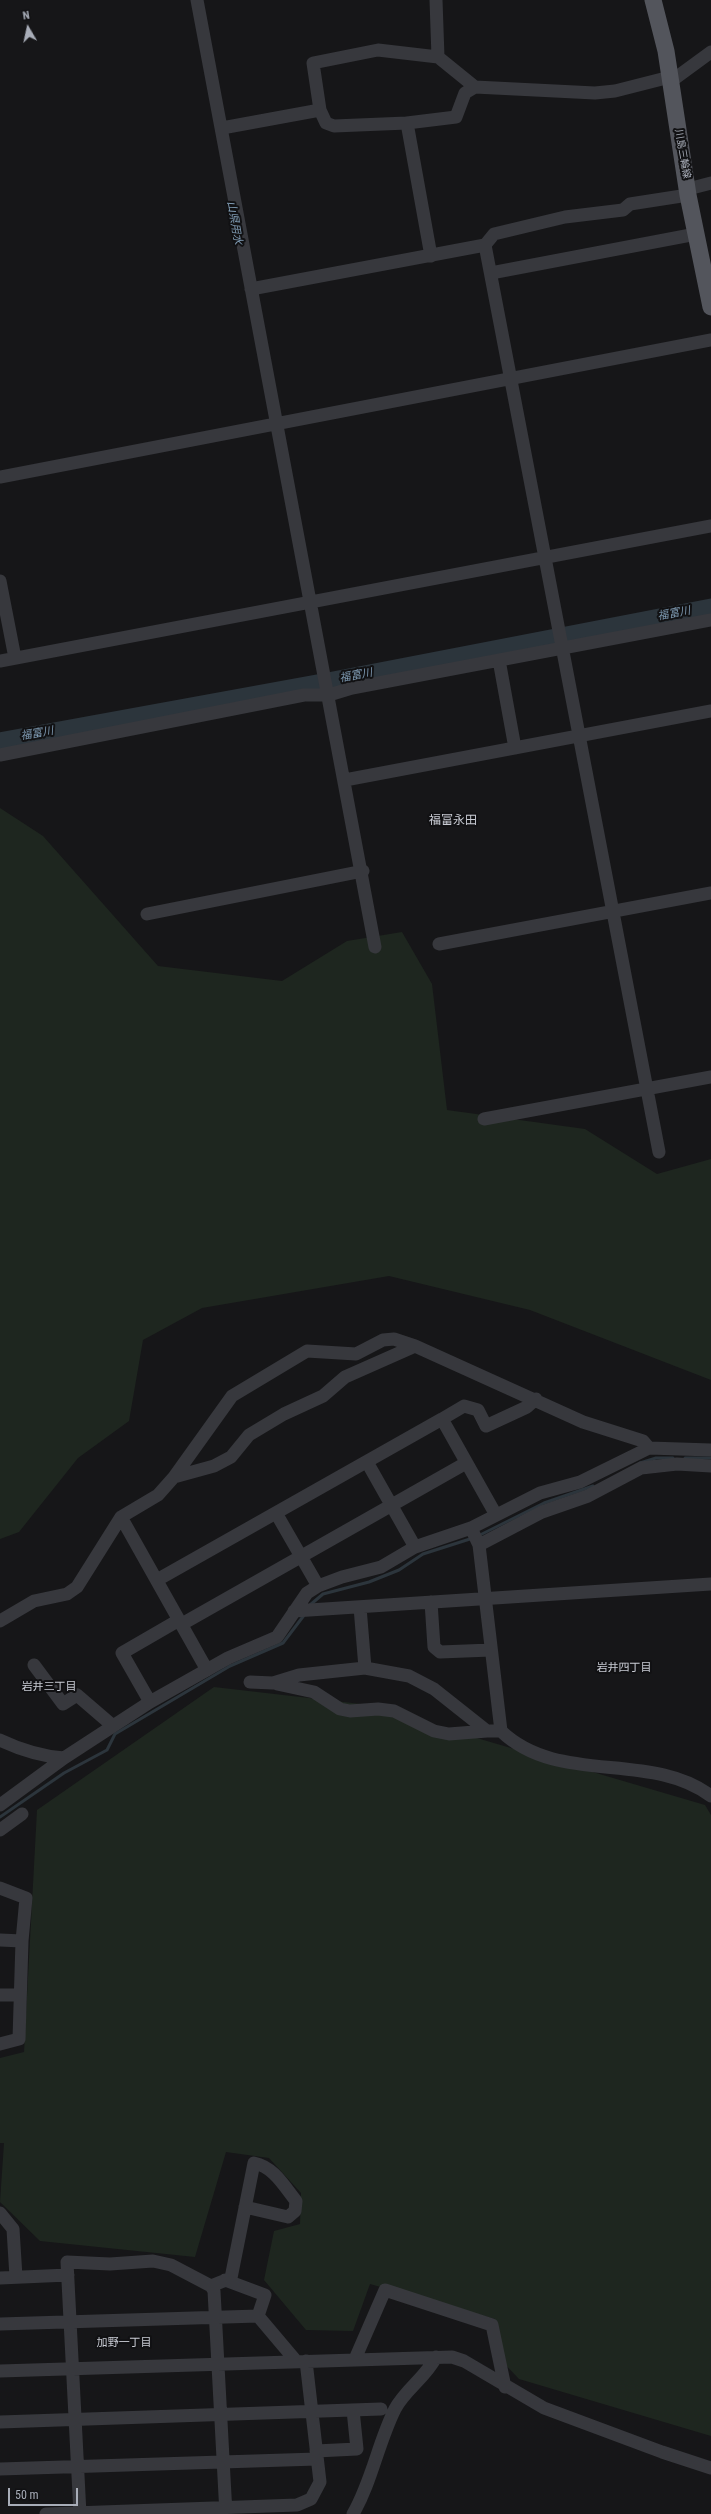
<!DOCTYPE html>
<meta charset="utf-8">
<style>
body{margin:0}
#map{position:relative;width:711px;height:2514px;overflow:hidden;background:#161618;font-family:"Roboto Condensed",sans-serif}
canvas{display:block}
.north{position:absolute;left:8px;top:8px;width:40px;height:40px;-webkit-text-stroke:3px #111113;paint-order:stroke;rotate:351deg;font-size:11px;font-weight:700;line-height:16px;text-align:center;color:#a8adb8}
.north::after{content:'';display:block;margin:auto;width:14px;height:18px;background:#a8adb8;clip-path:polygon(50% 0,100% 100%,50% 72%,0 100%)}
.scale{position:absolute;left:8px;top:2488px;width:70px;height:18px;box-sizing:border-box;border:2px solid #a8adb8;border-top:0;padding-left:5px;font-size:12px;line-height:14px;white-space:nowrap;color:#a8adb8;-webkit-text-stroke:3px #111113;paint-order:stroke}
</style>
<div id="map">
<canvas width="711" height="2514"></canvas>
<div class="north">N</div>
<div class="scale">50 m</div>
</div>
<script>
const c = document.querySelector('canvas').getContext('2d');
c.lineJoin = 'round';
function fill(path, color) { c.fillStyle = color; c.fill(path, 'evenodd'); }
function stroke(path, color, width, dash) { c.strokeStyle = color; c.lineWidth = width; c.lineCap = dash ? 'butt' : 'round'; c.setLineDash(dash || []); c.stroke(path); }
function drawText(font, color, halo, rows, align = 'center') {
  c.font = font + ' "Roboto Condensed","Noto Sans JP",sans-serif'; c.lineWidth = 4; c.setLineDash([]); c.textBaseline = 'middle'; c.strokeStyle = halo; c.fillStyle = color; for (const [text, x, y, turn = 0] of rows) {
    c.save(); c.translate(x, y); c.rotate((+turn || 0) * Math.PI / 180); c.textAlign = isNaN(turn) ? turn : align; if (halo) c.strokeText(text, 0, 0); c.fillText(text, 0, 0); c.restore();
  }
}
const green = new Path2D(`
 M0 808 43 836 158 966 282 981 347 941 402 932 432 984 447 1110 585 1129 657 1174 711 1159V1380L530 1310 389 1276 202 1308 143 1340 129 1421 78 1458 19 1532 0 1539Z
 M214 1687 361 1704 705 1805 711 1815V2436L519 2379 497 2356 495 2319 370 2284 353 2331 306 2330 264 2280 274 2231 300 2224 301 2193 269 2158 226 2152 195 2257 40 2241 0 2202 4 2143H0V2058L24 2052 37 1810Z`);
const stream = new Path2D(`
 M685 1458H711
 M640 1463 656 1458H673
 M478 1536 544 1503 593 1486
 M310 1605 323 1594 369 1582 399 1570 423 1554 473 1538
 M0 1817 64 1773 107 1750 115 1734 230 1666 283 1643 305 1614`);
const river = new Path2D(`
 M0 741 333 680 711 607`);
const minor = new Path2D(`
 M197 0 375 947
 M436 0 438 57 475 87 595 93 615 91 670 77
 M670 82 711 52
 M320 110 313 63 378 50 438 57
 M407 123 431 256
 M222 128 320 110 326 123 334 126 407 123 456 117 465 93 475 87
 M688 189 711 183
 M485 245 659 1152
 M491 273 696 234
 M251 289 485 245 494 234 565 217 623 210 630 204 688 195
 M0 477 711 340
 M0 581 15 658
 M499 660 515 748
 M0 661 711 526
 M0 755 304 695H329L352 688 711 620
 M345 780 711 711
 M147 914 363 871
 M439 944 711 893
 M484 1119 711 1077
 M442 1419 464 1406 478 1410 486 1426 527 1407 536 1399
 M367 1462 415 1547
 M174 1477 232 1396 307 1351 356 1354 383 1340 394 1339 415 1346
 M276 1513 318 1586
 M121 1517 207 1670
 M471 1528 479 1545 501 1731C558 1786 650 1750 711 1796
 M479 1545 542 1512 588 1496 641 1468 677 1464 711 1466
 M157 1580 442 1419 496 1515
 M431 1602 434 1647 440 1652 491 1650
 M360 1607 365 1668
 M294 1611 711 1584
 M0 1621 34 1601 67 1594 77 1587 121 1517 158 1495 174 1477 214 1466 231 1457 249 1435 284 1414 323 1396 345 1377 415 1346 583 1422 643 1441 649 1448
 M182 1624 466 1463
 M34 1665 63 1704 77 1695 113 1726
 M250 1682 273 1683 299 1675 365 1668 409 1676 434 1689 487 1731H501
 M277 1684 314 1692 340 1709 350 1711 378 1709 394 1711 434 1731 449 1734 487 1731
 M150 1702 122 1653 179 1620
 M0 1740C21 1750 41 1756 64 1758
 M0 1805 64 1758 150 1702 228 1658 277 1637 307 1593 318 1586 342 1577 381 1567 415 1547 471 1528 540 1493 580 1482 649 1448 711 1450
 M0 1830 22 1814
 M0 1888 26 1898 22 1941 19 2039 0 2044
 M0 1940 22 1941
 M0 1995H20
 M0 2213 13 2229 16 2277
 M0 2278 68 2275
 M225 2280 265 2295 258 2316
 M211 2286 231 2278 254 2163C274 2167 284 2186 296 2201L295 2211 288 2217 245 2207
 M0 2324 258 2316 296 2361
 M355 2359 385 2290 492 2325 505 2387
 M0 2371 452 2357 464 2361 544 2408 662 2452 711 2468
 M0 2422 381 2409
 M316 2451 357 2449 353 2410
 M0 2469 317 2459
 M46 2514 297 2505 311 2499 320 2482 306 2361
 M80 2514 67 2262 110 2264 153 2261 171 2265 211 2286 214 2291 226 2514
 M353 2514C372 2481 378 2443 395 2409 405 2390 426 2377 436 2357`);
const major = new Path2D(`
 M653 0 666 51 688 195 711 307`);
const streetNames = [
 ["川島三輪線",682,154,80]
];
const waterNames = [
 ["山県用水",234,223,80],
 ["福富川",674,614,-11],
 ["福富川",356,676,-11],
 ["福富川",37,734,-10]
];
const neighbourhoodNames = [
 ["岩井四丁目",624,1668],
 ["岩井三丁目",49,1687],
 ["加野一丁目",124,2343]
];
const quarterNames = [
 ["福富永田",453,821]
];
fill(green, '#1e261f');
stroke(stream, '#2c353c', 3);
stroke(river, '#2c353c', 17);
stroke(minor, '#37383d', 13);
stroke(major, '#53555c', 17);
drawText('10px', '#a8adb8', '#111113', streetNames);
drawText('italic 11px', '#7f9bb3', '#111113', waterNames);
drawText('11px', '#c9ccd4', '#111113', neighbourhoodNames);
drawText('12px', '#c9ccd4', '#111113', quarterNames);
</script>
